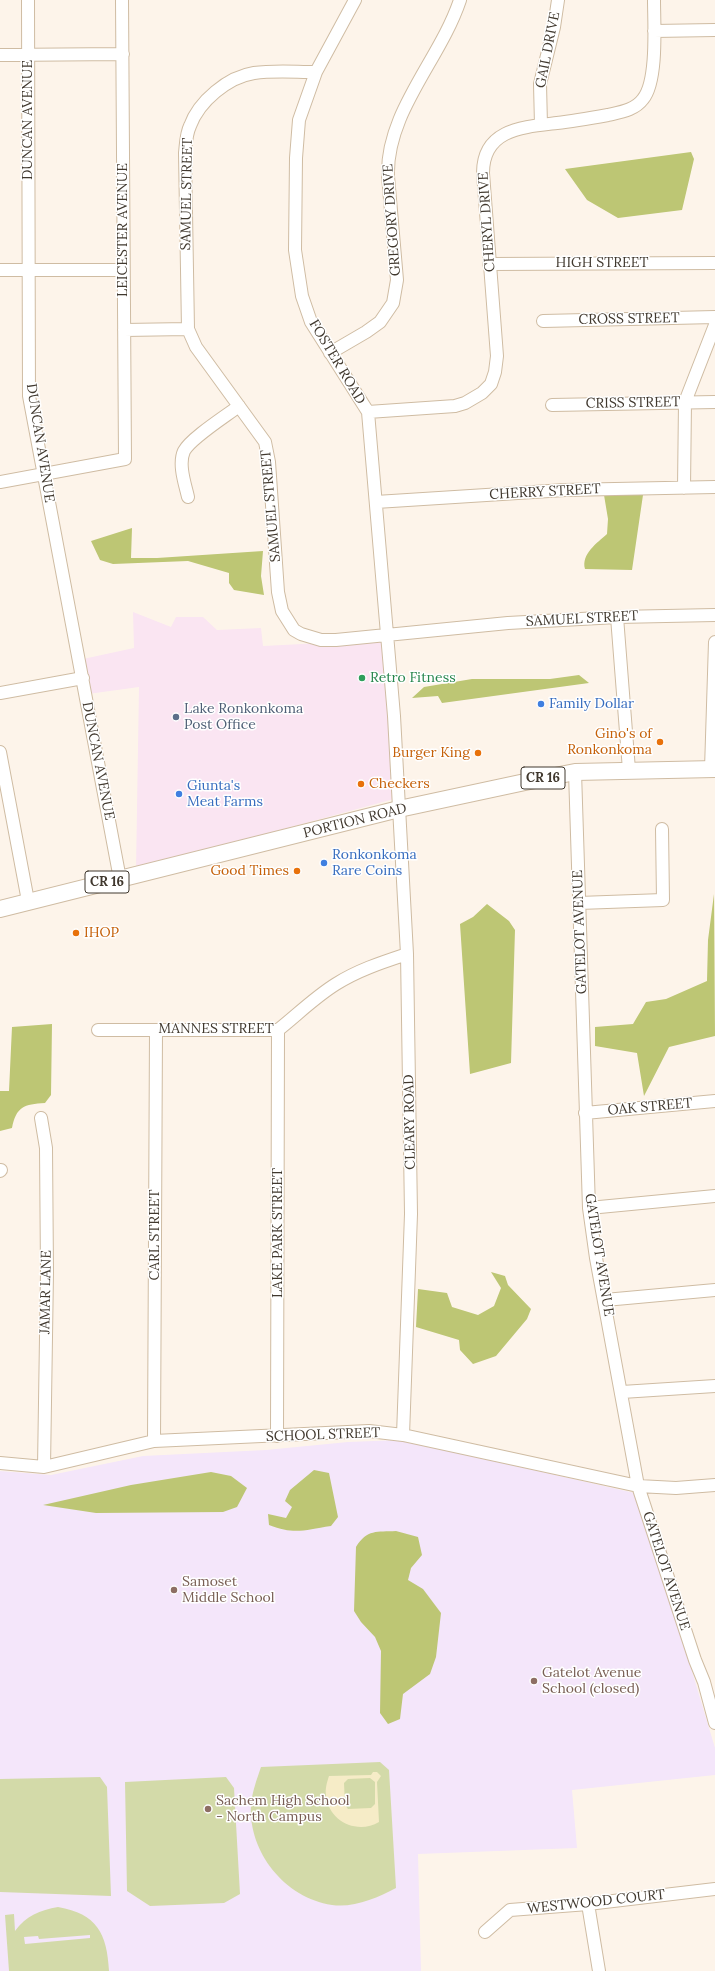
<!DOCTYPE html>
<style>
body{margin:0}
canvas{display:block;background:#fdf4ea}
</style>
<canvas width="715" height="1971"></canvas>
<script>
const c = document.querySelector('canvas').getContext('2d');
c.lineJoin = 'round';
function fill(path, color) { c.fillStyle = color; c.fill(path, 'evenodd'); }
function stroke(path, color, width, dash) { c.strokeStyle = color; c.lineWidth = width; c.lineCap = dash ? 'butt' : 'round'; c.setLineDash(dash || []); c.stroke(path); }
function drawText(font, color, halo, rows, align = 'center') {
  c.font = font + ' Lora,serif'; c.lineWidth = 3; c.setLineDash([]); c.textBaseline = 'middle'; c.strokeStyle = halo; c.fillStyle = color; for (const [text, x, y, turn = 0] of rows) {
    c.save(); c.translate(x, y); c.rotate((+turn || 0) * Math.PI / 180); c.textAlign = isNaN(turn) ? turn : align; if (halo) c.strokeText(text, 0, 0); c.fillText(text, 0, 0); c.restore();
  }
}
const commercial = new Path2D(`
 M133 612 171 627 176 617H203L217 630 261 628 263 646 382 640 394 799 136 869 139 687 88 694 83 659 134 648Z`);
const education = new Path2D(`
 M401 1440 639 1494 715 1748V1775L572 1790 577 1848 418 1854 421 1971H0V1471L51 1475 143 1456 266 1450 348 1442Z`);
const green = new Path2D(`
 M380 1762 389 1770 396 1888C377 1898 354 1908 332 1905 285 1898 248 1852 251 1805 252 1792 257 1779 261 1767Z
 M100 1777 107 1787 111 1896 0 1892V1779Z
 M226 1777 234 1788 240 1894 224 1903 150 1906 127 1891 125 1782Z
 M58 1907C97 1914 107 1933 109 1971H9L5 1915 14 1914 15 1931C26 1916 40 1910 58 1907ZM90 1935V1938L25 1944 24 1937 38 1936 39 1939Z`);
const forest = new Path2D(`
 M691 152 694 159 682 210 618 218 587 200 565 169Z
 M604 495H643L632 570 585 569C581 554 597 543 607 534L608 519Z
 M132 528 131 558H157L263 551 261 576 264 595 234 590 229 583V573L188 561 113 564 100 560 91 541Z
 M579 675 589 683 442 703 438 696 412 698 424 687 472 679H550Z
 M714 894 715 1036 669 1047 644 1096 637 1053 595 1046V1027L633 1024 646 1002 666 999 707 981 708 940Z
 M487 904 509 921 515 930 511 1063 470 1074 460 924 473 917Z
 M52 1024 51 1095 45 1103C24 1104 16 1107 12 1128L0 1131V1091H9L12 1027Z
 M491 1272 505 1276 508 1285 531 1309 527 1319 496 1356 473 1364 460 1350 459 1340 416 1327 418 1289 447 1293 452 1307 478 1315 494 1306 501 1288Z
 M314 1470 329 1473 338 1517 331 1526C304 1530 295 1535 269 1525L268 1514 286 1518 292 1507 285 1501 290 1490Z
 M211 1472 231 1476 247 1488 237 1507 223 1512 96 1513 43 1505 131 1485Z
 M396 1531 418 1537 422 1555 411 1568 408 1580 423 1589 441 1613 436 1657 430 1674 403 1694 400 1719 388 1724 380 1713 381 1651 375 1637 361 1622 354 1611 356 1547C367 1529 377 1532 396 1531Z`);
const sand = new Path2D(`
 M373 1772H377L381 1776 377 1782 379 1822C357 1835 328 1821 326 1795 325 1789 327 1782 329 1776L371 1775ZM370 1778 375 1782V1804L371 1808 348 1809 345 1805 344 1783 348 1779Z`);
const minor = new Path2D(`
 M28 0 29 396 120 879
 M355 0 316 72 299 120 296 158 295 250 302 296 311 322 368 412 394 716 407 954 411 1214 403 1435
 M654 31 715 30
 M0 55 123 54
 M316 72C295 72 274 70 254 73 228 77 199 101 190 126 186 134 186 144 185 153L188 329 196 347 265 442 269 462 278 592 282 611 294 630 301 634 321 640H336L508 623 617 617 715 615
 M541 125 540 84 554 27 558 0
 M489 264 715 263
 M0 270H123
 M543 321 715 317
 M124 330 188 329
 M330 353 366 332 380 322 393 303 397 280 388 176C386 112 440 60 460 0
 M552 405 715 402
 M368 412 455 406 465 403 482 393 491 384 495 372 497 356 483 173C483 129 523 127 557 123 574 121 591 118 608 115 621 112 635 110 643 99 658 81 654 23 654 0
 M0 482 125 459 122 0
 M684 488 685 402 715 325
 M188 497C185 484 178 464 184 451 191 438 226 416 239 406
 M376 502 565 490 715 487
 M617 617 629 770
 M0 693 83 678
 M0 752 28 901
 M711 769 715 642
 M575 772 589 1208 596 1258 638 1486 695 1660 704 1682 715 1723
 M579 903 663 900 662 829
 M98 1030H278C297 1015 315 997 336 984 358 970 383 962 407 954
 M585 1113 715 1101
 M41 1118 46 1148 47 1272 44 1467
 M0 1171 1 1170
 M589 1208 715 1196
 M605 1300 715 1290
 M622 1392 715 1386
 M277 1436 278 1030
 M154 1441 156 1030
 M0 1463 44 1467 154 1441 369 1431 403 1435 638 1486 676 1488 715 1485
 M588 1904 599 1971
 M485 1932 510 1910 588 1904 715 1889`);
const major = new Path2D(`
 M0 909 399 809 525 782 575 772 715 769`);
const markers = [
 [362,678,4,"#2e9e5b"],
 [541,704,4,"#3f7fe0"],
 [176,717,4,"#5c6f8a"],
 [660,742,4,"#e8710a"],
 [478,753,4,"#e8710a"],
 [361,784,4,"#e8710a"],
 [179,794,4,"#3f7fe0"],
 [324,863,4,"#3f7fe0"],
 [297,871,4,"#e8710a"],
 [76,933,4,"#e8710a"],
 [174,1590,4,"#8d6e63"],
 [534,1681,4,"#8d6e63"],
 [208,1809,4,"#8d6e63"]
];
const shields = [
 [543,778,44],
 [107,882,44]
];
const shieldNames = [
 ["CR 16",543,778],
 ["CR 16",107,882]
];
const streetNames = [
 ["GAIL DRIVE",548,50,-79],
 ["DUNCAN AVENUE",28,120,-90],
 ["SAMUEL STREET",187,194,-89],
 ["GREGORY DRIVE",392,220,-94],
 ["CHERYL DRIVE",487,222,-94],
 ["LEICESTER AVENUE",123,230,-90],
 ["HIGH STREET",602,263],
 ["CROSS STREET",629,319,-1],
 ["FOSTER ROAD",337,362,59],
 ["CRISS STREET",633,403,-1],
 ["DUNCAN AVENUE",40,443,81],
 ["CHERRY STREET",545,492,-3],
 ["SAMUEL STREET",271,506,-95],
 ["SAMUEL STREET",582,619,-3],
 ["DUNCAN AVENUE",98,761,79],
 ["PORTION ROAD",355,821,-14],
 ["GATELOT AVENUE",580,932,-92],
 ["MANNES STREET",216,1029],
 ["OAK STREET",650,1107,-5],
 ["CLEARY ROAD",410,1122,-91],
 ["LAKE PARK STREET",278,1233,-90],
 ["CARL STREET",155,1235,-90],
 ["GATELOT AVENUE",599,1255,81],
 ["JAMAR LANE",46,1292,-89],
 ["SCHOOL STREET",323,1435,-2],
 ["GATELOT AVENUE",666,1571,72],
 ["WESTWOOD COURT",596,1902,-6]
];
const leisureNames = [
 ["Retro Fitness",370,678]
];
const shopNames = [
 ["Family Dollar",549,704],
 ["Giunta's",187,786],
 ["Meat Farms",187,802],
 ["Ronkonkoma",332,855],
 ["Rare Coins",332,871]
];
const serviceNames = [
 ["Lake Ronkonkoma",184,709],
 ["Post Office",184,725]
];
const foodNames = [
 ["Gino's of",652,734],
 ["Ronkonkoma",652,750],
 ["Burger King",470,753],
 ["Checkers",369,784,"left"],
 ["Good Times",289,871],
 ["IHOP",84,933,"left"]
];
const educationNames = [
 ["Samoset",182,1582],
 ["Middle School",182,1598],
 ["Gatelot Avenue",542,1673],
 ["School (closed)",542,1689],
 ["Sachem High School",216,1801],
 ["- North Campus",216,1817]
];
fill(commercial, '#fae5f2');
fill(education, '#f4e6fa');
fill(green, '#d3daa9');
fill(forest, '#bdc674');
fill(sand, '#f6ecc7');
stroke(minor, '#cfbca3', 14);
stroke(major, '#cfbca3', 18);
stroke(minor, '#fff', 12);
stroke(major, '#fff', 16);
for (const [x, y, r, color] of markers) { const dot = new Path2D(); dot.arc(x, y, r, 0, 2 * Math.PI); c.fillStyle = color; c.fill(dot); stroke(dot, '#fff', 1.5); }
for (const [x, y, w] of shields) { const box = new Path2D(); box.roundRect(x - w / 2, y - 11, w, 22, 3); c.fillStyle = '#fff'; c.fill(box); stroke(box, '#40382e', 1); }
drawText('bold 13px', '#40382e', null, shieldNames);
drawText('14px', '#40382e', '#fff', streetNames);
drawText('14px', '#27864d', '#fff', leisureNames, 'left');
drawText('14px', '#366cbe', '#fff', shopNames, 'left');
drawText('14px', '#4e5e75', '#fff', serviceNames, 'left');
drawText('14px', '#c56008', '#fff', foodNames, 'right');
drawText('14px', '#785e54', '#fff', educationNames, 'left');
</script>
